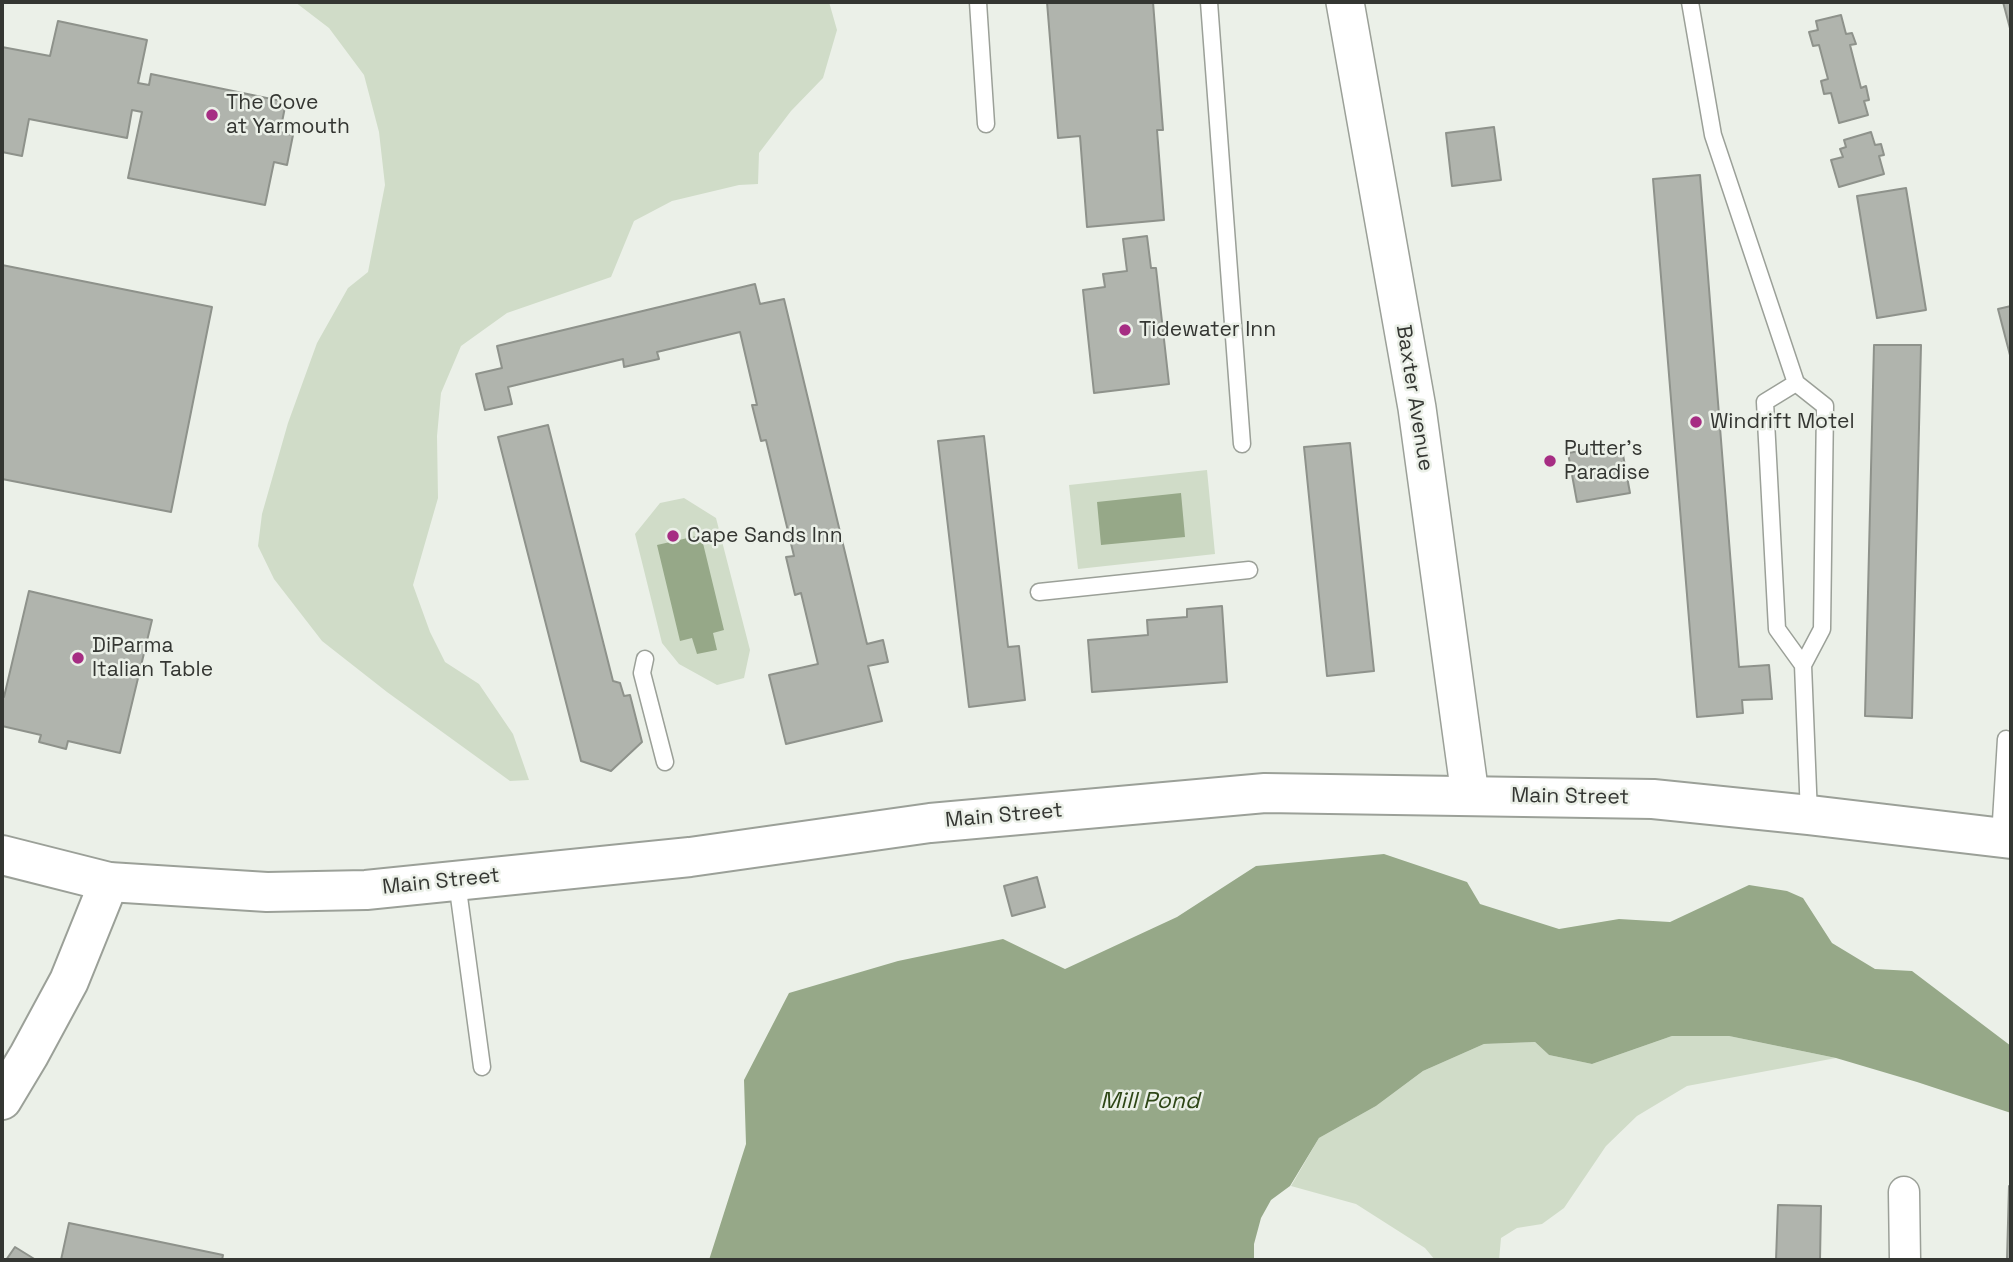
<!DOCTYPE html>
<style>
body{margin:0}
#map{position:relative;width:2013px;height:1262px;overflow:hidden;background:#ebf0e8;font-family:"Space Grotesk",sans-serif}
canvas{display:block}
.frame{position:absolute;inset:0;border:4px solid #343632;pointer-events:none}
</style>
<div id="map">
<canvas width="2013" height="1262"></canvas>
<div class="frame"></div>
</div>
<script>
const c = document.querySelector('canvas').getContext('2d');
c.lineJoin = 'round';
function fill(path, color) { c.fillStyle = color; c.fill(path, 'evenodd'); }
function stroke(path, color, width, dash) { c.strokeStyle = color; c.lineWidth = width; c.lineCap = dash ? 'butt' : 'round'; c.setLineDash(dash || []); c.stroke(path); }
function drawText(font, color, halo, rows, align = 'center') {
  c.font = font + ' "Space Grotesk",sans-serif'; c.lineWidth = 5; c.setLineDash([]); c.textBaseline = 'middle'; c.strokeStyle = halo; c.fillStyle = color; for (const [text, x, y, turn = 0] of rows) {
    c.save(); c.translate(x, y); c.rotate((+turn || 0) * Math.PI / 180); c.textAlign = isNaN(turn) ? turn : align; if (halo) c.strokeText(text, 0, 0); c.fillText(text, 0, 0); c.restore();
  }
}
const green = new Path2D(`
 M295 2H829L837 30 823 78 791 111 759 153 758 184 739 185 672 201 634 221 611 277 507 313 461 346 441 393 437 436 438 498 413 585 430 632 445 662 479 684 513 734 529 780 510 781 387 692 322 641 274 579 258 546 262 514 288 423 317 343 348 288 368 272 385 185 379 132 364 75 329 28Z
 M1207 470 1215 554 1078 569 1069 485Z
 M684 498 716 518 750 650 744 678 717 685 679 664 662 643 635 534 660 503Z
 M1672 1036H1729L1836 1058 1687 1086 1637 1116 1606 1146 1564 1208 1542 1224 1517 1228 1501 1238 1499 1260H1435L1425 1248 1356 1204 1291 1186 1319 1138 1376 1106 1423 1071 1484 1044 1535 1042 1549 1055 1592 1064Z`);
const water = new Path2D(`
 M1181 493 1185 537 1101 545 1097 502Z
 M701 535 724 630 713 633 717 650 697 654 692 638 680 641 657 545Z
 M1384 854 1467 882 1480 904 1559 929 1619 919 1670 922 1749 885 1787 891 1803 898 1832 943 1875 969 1912 971 2011 1046V1113L1917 1082 1836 1058 1729 1036H1672L1592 1064 1549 1055 1535 1042 1484 1044 1423 1071 1376 1106 1319 1138 1290 1186 1271 1200 1261 1218 1254 1244V1260H709L746 1144 744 1080 789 993 898 961 1003 939 1065 969 1177 917 1256 866Z`);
const building = new Path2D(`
 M1047 2H1153L1163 130H1157L1164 220 1087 227 1080 136 1058 138Z
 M2003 2H2011V32Z
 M1841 15 1846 34 1852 33 1856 44 1850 45 1861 88 1866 86 1869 100 1864 101 1868 115 1839 123 1831 93 1824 94 1821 81 1828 79 1819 45 1813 46 1809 32 1818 30 1816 21Z
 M58 21 147 40 138 83 149 85 151 74 286 102 280 132 293 135 287 165 274 162 265 205 128 178 142 112 132 110 127 138 29 119 22 156 2 152V47L50 56Z
 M1494 127 1501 180 1452 186 1446 133Z
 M1871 132 1875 145 1881 144 1884 155 1879 156 1884 174 1839 187 1831 160 1843 157 1840 149 1846 147 1844 140Z
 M1700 175 1739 667 1769 665 1772 699 1742 700 1743 713 1697 717 1653 179Z
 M1906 188 1926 310 1877 318 1857 196Z
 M1147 236 1151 268H1156L1169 384 1094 393 1083 290 1105 287 1103 274 1127 271 1123 239Z
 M2 265 212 307 171 512 2 479Z
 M755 284 760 304 784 299 867 644 883 640 888 662 868 666 882 721 786 744 769 675 818 664 801 593 795 595 786 557 794 556 766 440 761 441 752 405H757L740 332 657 352 659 359 624 367 623 359 508 387 512 404 485 410 476 374 502 368 497 346Z
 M2011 306V359L1998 309Z
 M1874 345H1921L1912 718 1865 716Z
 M548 425 613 681 620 683 624 696 630 695 642 742 611 771 581 761 498 437Z
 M984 436 1008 647 1019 646 1025 700 969 707 938 441Z
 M1350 443 1374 671 1327 676 1304 447Z
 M1621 444 1630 493 1577 502 1568 453Z
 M29 591 152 620 120 753 68 741 66 749 39 742 41 735 2 726V697H4Z
 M1222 606 1227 682 1092 692 1088 640 1148 635 1147 620 1187 617V609Z
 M1037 877 1045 907 1012 916 1004 886Z
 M2009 1186H2011V1260H2007Z
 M1778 1205 1821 1206 1820 1260H1776Z
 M69 1223 223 1255 222 1260H61Z
 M15 1247 36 1260H6Z`);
const service = new Path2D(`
 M978 2 986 124
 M1209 2 1242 444
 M1690 2 1713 135 1796 383
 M1039 592 1249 570
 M645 659 642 673 665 762
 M1803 665 1777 629 1765 402 1796 383 1825 406 1822 629 1803 665 1809 815
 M2000 837 2006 739
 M457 882 482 1067`);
const minor = new Path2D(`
 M1904 1192 1905 1260`);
const tertiary = new Path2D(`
 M1345 2 1417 408 1470 795`);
const secondary = new Path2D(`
 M2 1100 29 1055 69 981 109 882`);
const primary = new Path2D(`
 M2 855 109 882 267 892 366 890 690 857 930 823 1265 793 1653 799 1809 815 2011 839`);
const markers = [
 [212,115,7,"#a62d83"],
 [1125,330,7,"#a62d83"],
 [1696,422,7,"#a62d83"],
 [1550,461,7,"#a62d83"],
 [673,536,7,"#a62d83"],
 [78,658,7,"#a62d83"]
];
const poiNames = [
 ["The Cove",226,103],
 ["at Yarmouth",226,127],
 ["Tidewater Inn",1139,330],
 ["Windrift Motel",1710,422],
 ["Putter's",1564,449],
 ["Paradise",1564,473],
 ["Cape Sands Inn",687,536],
 ["DiParma",92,646],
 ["Italian Table",92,670]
];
const streetNames = [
 ["Baxter Avenue",1414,398,81],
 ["Main Street",1570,797,1],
 ["Main Street",1004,816,-5],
 ["Main Street",441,882,-6]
];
const waterNames = [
 ["Mill Pond",1150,1102]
];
fill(green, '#d0dcc8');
fill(water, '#96a888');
fill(building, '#b0b4ad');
stroke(building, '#8e928b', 2);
stroke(service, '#9ba098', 19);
stroke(minor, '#9ba098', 33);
stroke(tertiary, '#9ba098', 40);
stroke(secondary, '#9ba098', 42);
stroke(primary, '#9ba098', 42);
stroke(service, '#fff', 16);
stroke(minor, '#fff', 30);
stroke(tertiary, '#fff', 37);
stroke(secondary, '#fff', 38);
stroke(primary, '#fff', 38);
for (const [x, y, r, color] of markers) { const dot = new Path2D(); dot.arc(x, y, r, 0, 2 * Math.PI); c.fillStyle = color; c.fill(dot); stroke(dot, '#ebf0e8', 2.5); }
drawText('21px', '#343632', '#ebf0e8', poiNames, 'left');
drawText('21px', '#343632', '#ebf0e8', streetNames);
drawText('italic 23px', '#2e4616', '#ebf0e8', waterNames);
</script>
